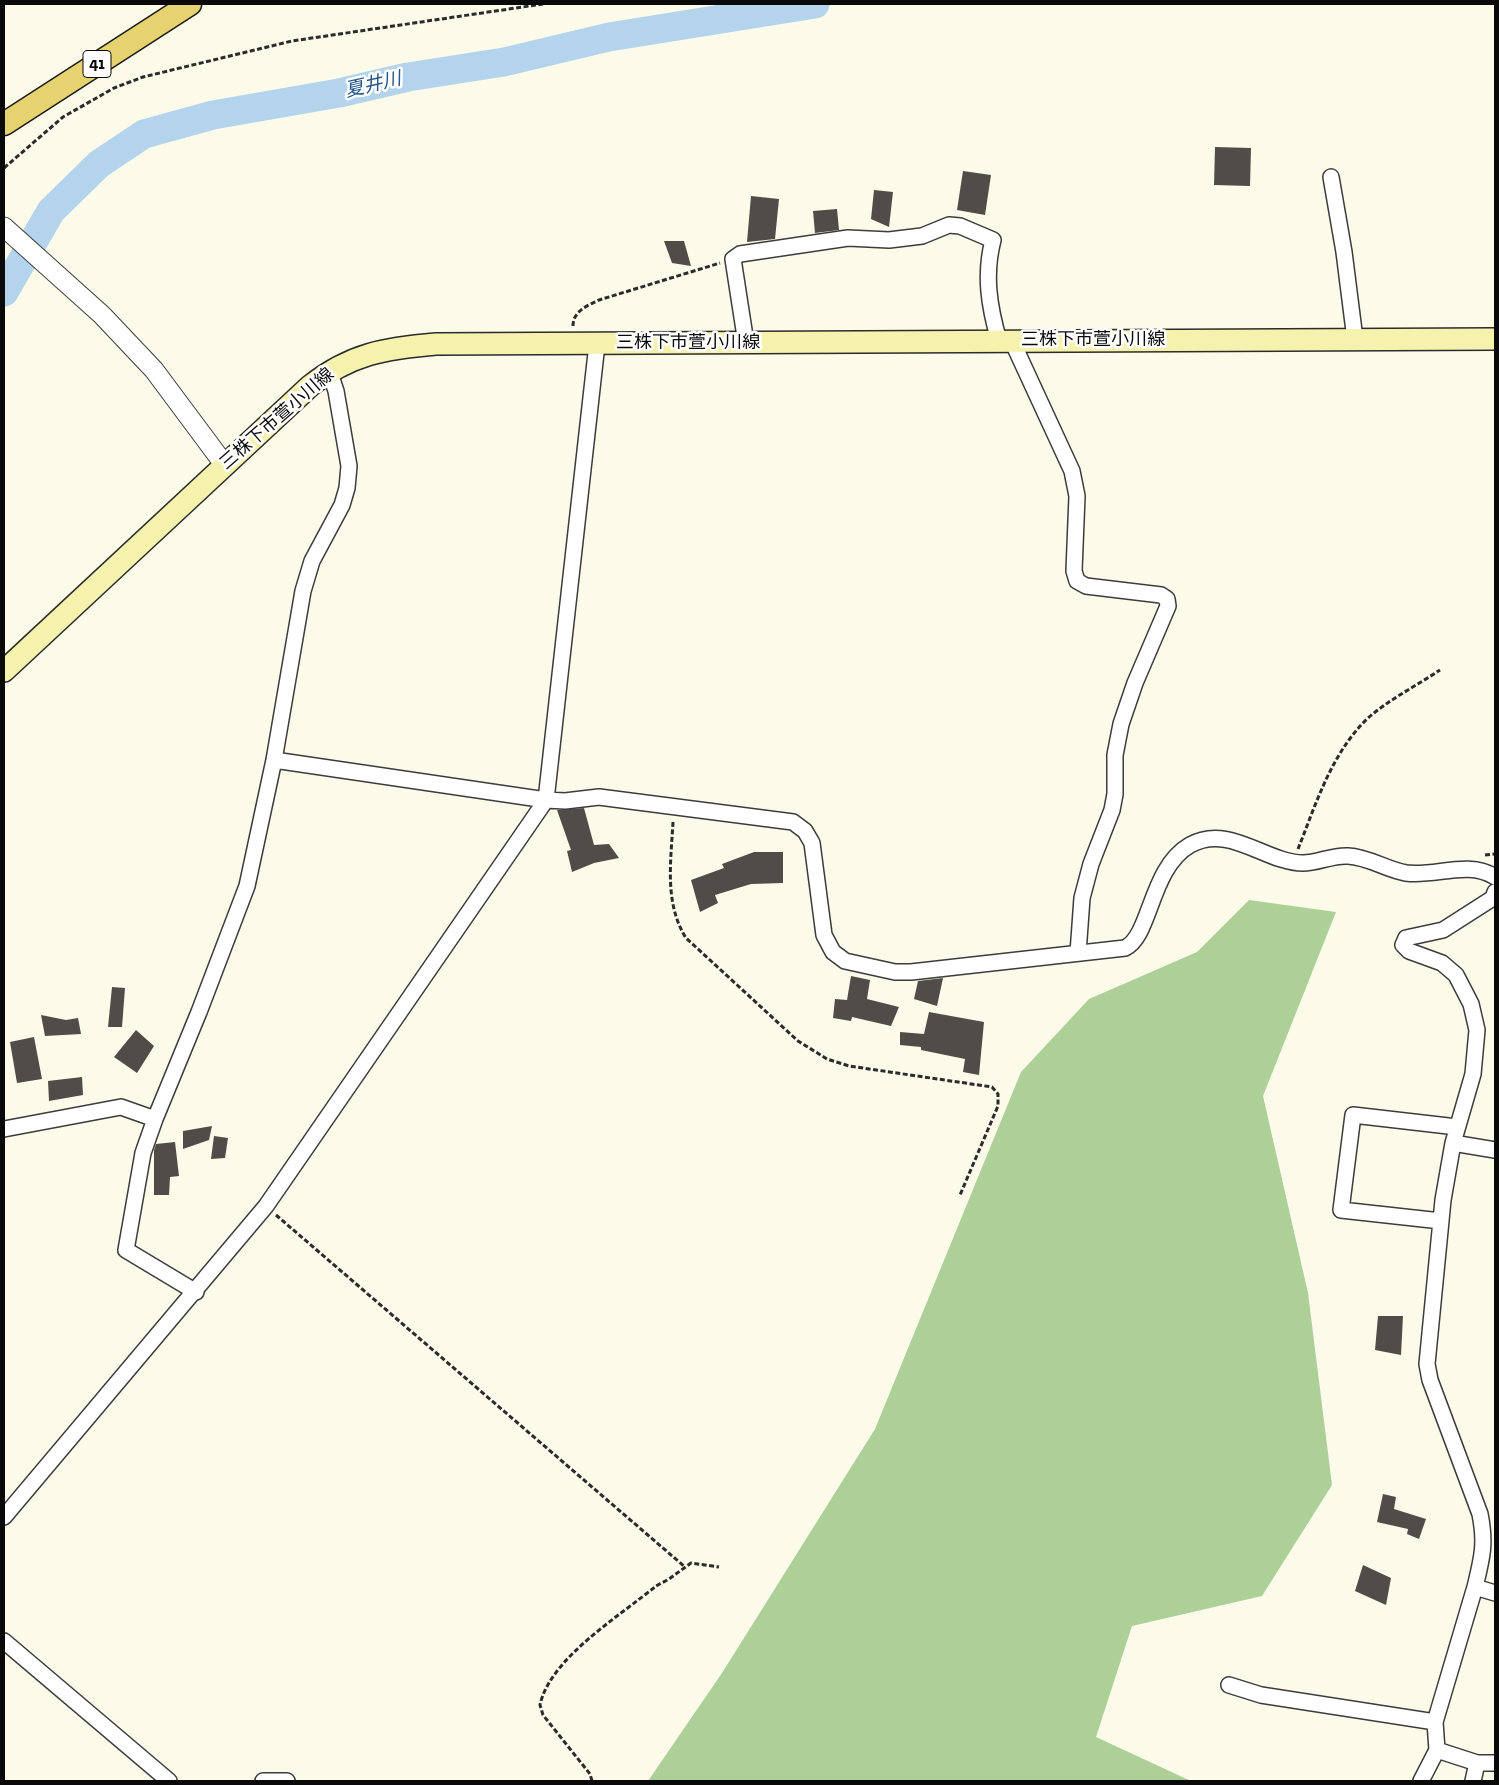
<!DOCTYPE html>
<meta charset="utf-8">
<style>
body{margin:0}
#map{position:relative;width:1499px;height:1785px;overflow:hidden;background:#fcfae9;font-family:"Zilla Slab",serif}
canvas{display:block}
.frame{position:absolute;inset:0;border:5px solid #090909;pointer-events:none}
</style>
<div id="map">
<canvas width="1499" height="1785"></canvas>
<div class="frame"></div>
</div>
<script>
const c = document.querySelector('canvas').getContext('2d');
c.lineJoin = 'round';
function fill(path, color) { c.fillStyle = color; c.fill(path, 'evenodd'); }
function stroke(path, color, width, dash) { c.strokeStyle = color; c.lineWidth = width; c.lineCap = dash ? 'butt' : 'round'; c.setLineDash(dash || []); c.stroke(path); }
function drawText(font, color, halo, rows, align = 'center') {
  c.font = font + ' "Zilla Slab","Noto Sans JP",serif'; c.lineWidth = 5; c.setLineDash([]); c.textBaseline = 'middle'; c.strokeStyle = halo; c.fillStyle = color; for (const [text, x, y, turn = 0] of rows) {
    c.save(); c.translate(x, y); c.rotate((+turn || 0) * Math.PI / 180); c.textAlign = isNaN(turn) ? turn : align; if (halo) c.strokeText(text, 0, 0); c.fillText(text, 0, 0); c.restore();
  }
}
const forest = new Path2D(`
 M1249 900 1336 912 1263 1096 1308 1293 1332 1485 1262 1596 1132 1626 1096 1737 1191 1781H648L722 1673 875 1429 1021 1072 1089 999 1197 952Z`);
const river = new Path2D(`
 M4 292 51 211 99 164 144 134 213 115 339 93 408 77 504 62 609 37 815 4`);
const building = new Path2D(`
 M1215 147 1251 148 1250 186 1214 185Z
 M963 171 991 175 985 215 957 210Z
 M874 190 893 192 889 227 871 219Z
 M751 196 779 199 775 239 747 242Z
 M837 209 839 230 815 233 813 211Z
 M664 241H684L691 266 672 263Z
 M584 808 594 845 609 844 619 858 594 863 572 872 567 851 571 850 557 810Z
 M754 852H783V883L751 884 715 895 718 903 700 912 691 880 724 868 722 864Z
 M851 976 870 980 867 999 899 1007 891 1026 852 1017 851 1021 833 1018 835 999 847 1000Z
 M943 978 937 1006 914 999 918 981Z
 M112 987 125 988 122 1027H108Z
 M929 1012 984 1022 979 1075 963 1072 965 1059 921 1050V1047L900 1045V1032L924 1034Z
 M41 1015 66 1020 78 1018 81 1034 45 1036Z
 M136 1030 154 1046 137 1073 114 1057Z
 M34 1037 42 1079 17 1083 10 1042Z
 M82 1077 83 1095 49 1101 48 1081Z
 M212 1126 209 1140 183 1149V1131Z
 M214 1136 228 1138 225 1158 211 1159Z
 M175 1142 179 1176 170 1177 169 1195H154V1150L156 1144Z
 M1378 1316H1403L1401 1355 1375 1350Z
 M1383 1494 1396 1497 1394 1509 1426 1519 1419 1539 1407 1534 1408 1529 1377 1522Z
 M1363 1565 1391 1578 1386 1605 1355 1591Z`);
const path = new Path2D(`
 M4 168 63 117 114 88 143 77 292 41 543 4
 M573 326C573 311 587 306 599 300L720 263
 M673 822C671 861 664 903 686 938L798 1041 827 1059 849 1066 992 1087 998 1094V1106L960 1195
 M1298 849C1316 804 1331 754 1367 719 1388 700 1416 686 1440 670
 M1485 855 1495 854
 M276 1215 685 1567
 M592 1781 590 1774 543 1715 540 1705C550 1658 620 1616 656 1586L669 1579 691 1563 719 1567`);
const minor = new Path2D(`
 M1331 177 1344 252 1355 339
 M1012 341 1072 471 1077 496 1074 571 1077 581 1086 586 1161 595 1167 599 1168 606 1135 683 1121 724 1115 755V794L1112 810 1091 864 1082 898 1078 953
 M746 343 733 259 740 254 848 238 889 240 922 236 949 225 960 226 993 240C984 275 989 306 999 341
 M274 760 546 800 565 801 599 797 793 822 805 831 812 843 824 935 833 952 845 961 895 972H911L1125 948C1151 936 1150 868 1190 845 1229 823 1266 863 1303 863 1318 863 1332 855 1348 856 1369 857 1387 870 1406 873 1436 877 1468 860 1495 877
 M4 1129 121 1107 155 1119
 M1453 1143 1495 1150
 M1441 1221 1341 1210 1353 1115 1457 1127
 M196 1292 126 1250 143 1153 155 1119 199 1012 247 886 274 760 303 591 312 561 342 505 347 488 349 466 336 391 329 370
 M4 1517 266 1206 546 800 597 344
 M1475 1587C1482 1558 1486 1544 1480 1514L1430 1380 1427 1364 1443 1200 1453 1143 1473 1074 1477 1030 1471 1004 1456 975 1442 963 1409 951 1403 945 1406 938 1443 930 1493 898 1495 892
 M4 1641 169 1781
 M1229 1685 1261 1695 1435 1722 1475 1587 1495 1593
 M1437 1750 1477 1763H1495
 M263 1781H287
 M1421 1781 1437 1750 1435 1722
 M1473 1781 1477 1763`);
const tertiary = new Path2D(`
 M4 227 102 315 154 370 224 464`);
const secondary = new Path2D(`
 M4 671 310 386C350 354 386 348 436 344L1495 339`);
const primary = new Path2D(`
 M4 124 190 4`);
const shields = [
 [97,64,28]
];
const shieldNames = [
 ["41",97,64]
];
const streetNames = [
 ["三株下市萱小川線",1093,340],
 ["三株下市萱小川線",688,343],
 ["三株下市萱小川線",277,419,-41]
];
const waterNames = [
 ["夏井川",373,85,-13]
];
fill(forest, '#add099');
stroke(river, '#b4d3ed', 29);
fill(building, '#504c47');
stroke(minor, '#3c3c3c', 18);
stroke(tertiary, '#3c3c3c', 21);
stroke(secondary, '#2b2b2b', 24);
stroke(primary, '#1a1a1a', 25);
stroke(path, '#2b2b2b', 3, [5, 2.5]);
stroke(minor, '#fff', 15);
stroke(tertiary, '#fff', 19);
stroke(secondary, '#f4f2ac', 21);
stroke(primary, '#e6d36f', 22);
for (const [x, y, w] of shields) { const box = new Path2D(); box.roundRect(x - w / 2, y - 13.5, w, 27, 4); c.fillStyle = '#fff'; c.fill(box); stroke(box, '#090909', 1); }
drawText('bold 16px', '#090909', null, shieldNames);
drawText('18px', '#090909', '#fff', streetNames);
drawText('italic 19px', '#255589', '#fff', waterNames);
</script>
